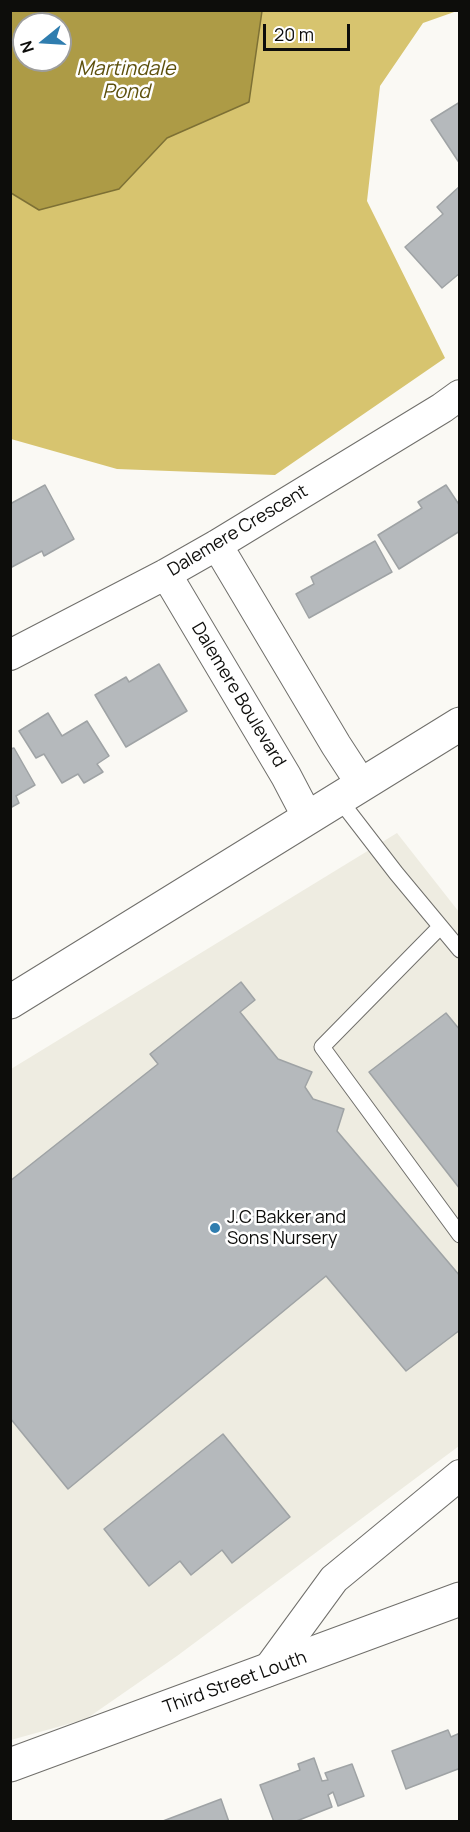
<!DOCTYPE html>
<style>
body{margin:0}
#map{position:relative;width:470px;height:1832px;overflow:hidden;background:#faf9f4;font-family:Manrope,sans-serif}
canvas{display:block}
.frame{position:absolute;inset:0;border:12px solid #0d0d0b;pointer-events:none}
.north{position:absolute;left:12px;top:12px;width:60px;height:60px;box-sizing:border-box;background:#fff;border:2px solid #9e9e9d;border-radius:50%;rotate:252deg;font-size:16px;font-weight:700;line-height:24px;text-align:center;color:#0d0d0b}
.north::after{content:'';display:block;margin:auto;width:21px;height:27px;background:#2f7daf;clip-path:polygon(50% 0,100% 100%,50% 72%,0 100%)}
.scale{position:absolute;left:263px;top:24px;width:87px;height:27px;box-sizing:border-box;border:3px solid #0d0d0b;border-top:0;padding-left:8px;font-size:18px;line-height:21px;white-space:nowrap;color:#0d0d0b;-webkit-text-stroke:4px #fff;paint-order:stroke}
</style>
<div id="map">
<canvas width="470" height="1832"></canvas>
<div class="frame"></div>
<div class="north">N</div>
<div class="scale">20 m</div>
</div>
<script>
const c = document.querySelector('canvas').getContext('2d');
c.lineJoin = 'round';
function fill(path, color) { c.fillStyle = color; c.fill(path, 'evenodd'); }
function stroke(path, color, width, dash) { c.strokeStyle = color; c.lineWidth = width; c.lineCap = dash ? 'butt' : 'round'; c.setLineDash(dash || []); c.stroke(path); }
function drawText(font, color, halo, rows, align = 'center') {
  c.font = font + ' Manrope,sans-serif'; c.lineWidth = 5; c.setLineDash([]); c.textBaseline = 'middle'; c.strokeStyle = halo; c.fillStyle = color; for (const [text, x, y, turn = 0] of rows) {
    c.save(); c.translate(x, y); c.rotate((+turn || 0) * Math.PI / 180); c.textAlign = isNaN(turn) ? turn : align; if (halo) c.strokeText(text, 0, 0); c.fillText(text, 0, 0); c.restore();
  }
}
const built = new Path2D(`
 M397 833 459 912V1446L177 1656 86 1719 11 1740V1069Z`);
const forest = new Path2D(`
 M262 11H457L423 23 380 86 367 201 445 358 275 475 117 469 11 439 10 193 39 210 119 189 167 138 249 102Z`);
const water = new Path2D(`
 M10 11H262L249 102 167 138 119 189 39 210 11 193ZM24 24H60V60H24Z`);
const building = new Path2D(`
 M460 102V164L431 120Z
 M460 186V273L442 288 405 247 443 214 437 207Z
 M45 485 74 539 44 556 42 551 10 568V504Z
 M446 485 460 506V531L399 569 378 535 422 508 418 502Z
 M375 541 392 572 309 618 296 594 314 584 311 577Z
 M159 664 187 711 126 747 95 695 126 677 129 682Z
 M48 713 62 736 87 721 109 756 97 764 103 772 84 783 78 774 62 783 44 754 36 758 19 731Z
 M14 748 35 785 16 796 19 803 10 808V749Z
 M241 982 255 1000 240 1012 278 1059 312 1072 305 1087 313 1099 344 1109 337 1131 460 1276V1330L406 1371 326 1276 68 1489 10 1418V1181L158 1064 150 1054Z
 M446 1013 460 1030V1189L369 1072Z
 M223 1434 290 1517 232 1563 222 1550 191 1575 180 1561 149 1586 104 1529Z
 M448 1730 451 1737 460 1733V1773L458 1769 406 1789 392 1751Z
 M314 1758 322 1781 328 1780 325 1773 352 1764 364 1796 338 1806 333 1792 328 1795 332 1807 294 1822H274L260 1785 300 1770 298 1764Z
 M221 1799 229 1822 163 1821Z`);
const service = new Path2D(`
 M339 799 396 873 460 950
 M440 927 322 1047 460 1235`);
const minor = new Path2D(`
 M217 545 336 745 362 785
 M166 574 286 776 308 818
 M10 655 166 574 217 545 442 408 460 395
 M266 1672 334 1579 460 1475`);
const secondary = new Path2D(`
 M10 1002 460 724
 M10 1765 460 1599`);
const markers = [
 [215,1228,6,"#2f7daf"]
];
const streetNames = [
 ["Dalemere Crescent",238,531,-31],
 ["Dalemere Boulevard",238,695,59],
 ["Third Street Louth",235,1683,-20]
];
const poiNames = [
 ["J.C Bakker and",227,1218],
 ["Sons Nursery",227,1239]
];
const waterNames = [
 ["Martindale",126,69],
 ["Pond",126,92]
];
fill(built, '#eeece1');
fill(forest, '#d7c46f');
fill(water, '#ad9b46');
stroke(water, '#7d7034', 1.5);
fill(building, '#b5b9bc');
stroke(building, '#9fa3a5', 1.5);
stroke(service, '#706f6b', 17);
stroke(minor, '#706f6b', 32);
stroke(secondary, '#706f6b', 35);
stroke(service, '#fff', 15);
stroke(minor, '#fff', 30);
stroke(secondary, '#fff', 33);
for (const [x, y, r, color] of markers) { const dot = new Path2D(); dot.arc(x, y, r, 0, 2 * Math.PI); c.fillStyle = color; c.fill(dot); stroke(dot, '#fff', 2); }
drawText('18px', '#0d0d0b', '#fff', streetNames);
drawText('18px', '#0d0d0b', '#fff', poiNames, 'left');
drawText('italic 20px', '#5d500d', '#fff', waterNames);
</script>
